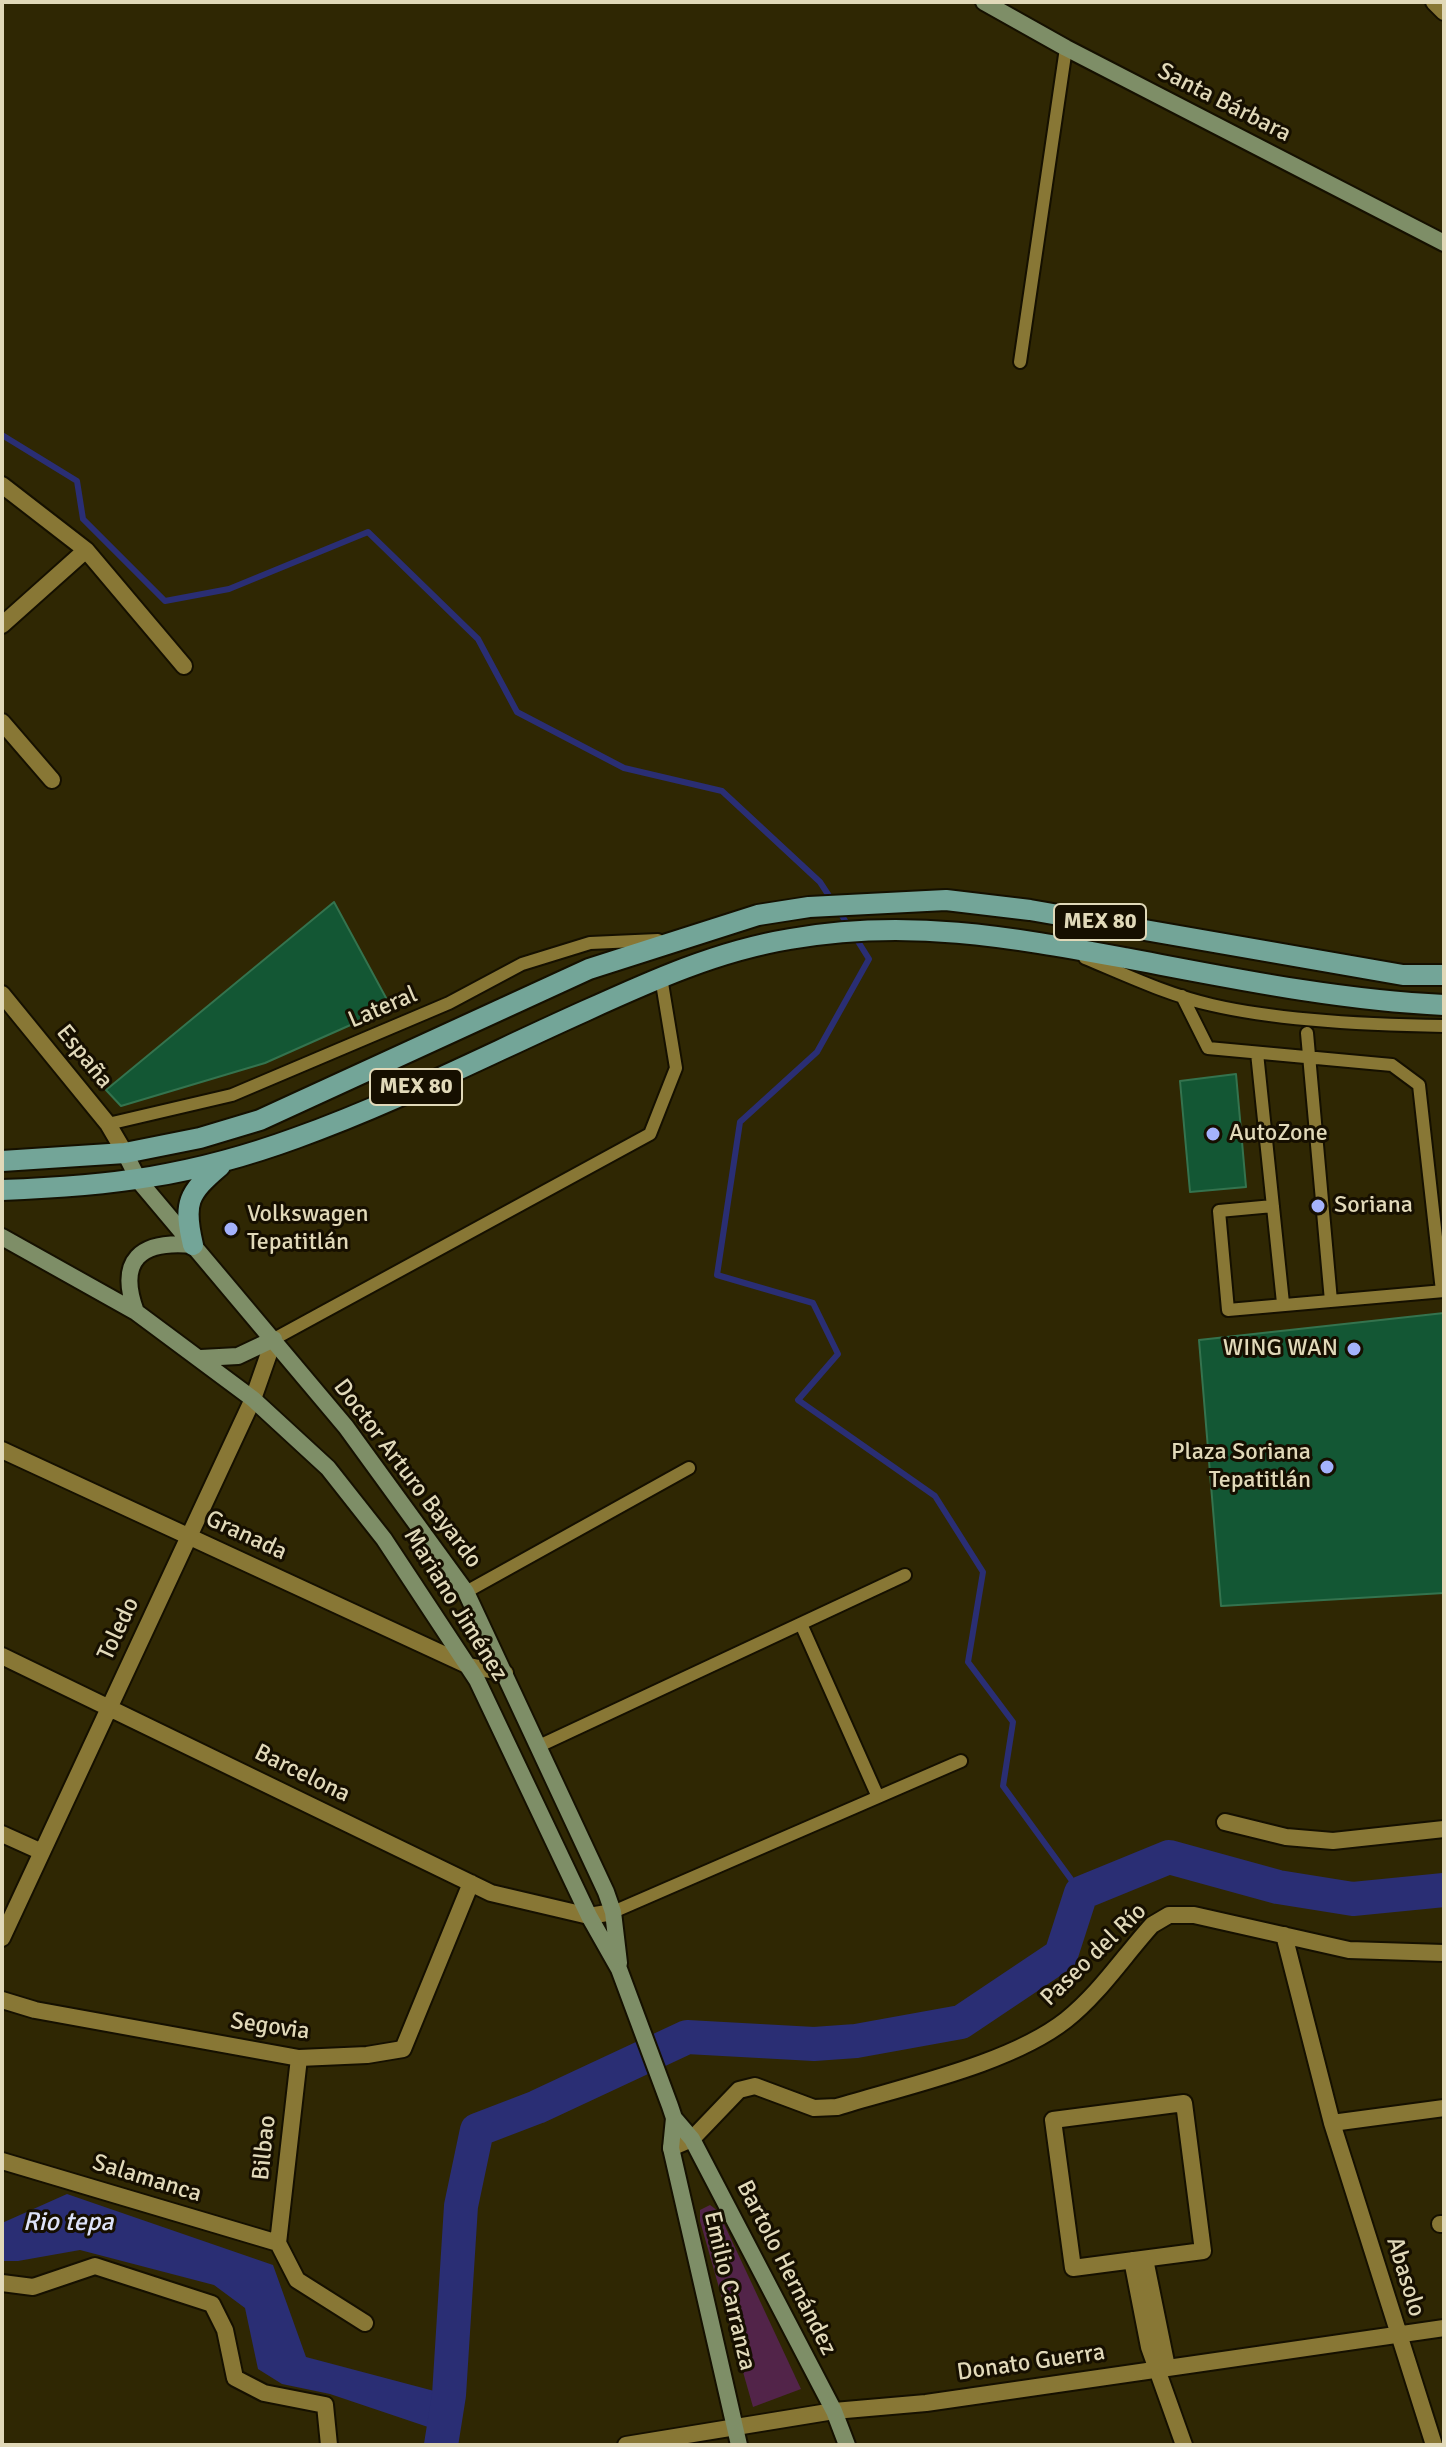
<!DOCTYPE html>
<meta charset="utf-8">
<style>
body{margin:0}
#map{position:relative;width:1446px;height:2447px;overflow:hidden;background:#2f2703;font-family:Signika,sans-serif}
canvas{display:block}
.frame{position:absolute;inset:0;border:4px solid #e1d9b9;pointer-events:none}
</style>
<div id="map">
<canvas width="1446" height="2447"></canvas>
<div class="frame"></div>
</div>
<script>
const c = document.querySelector('canvas').getContext('2d');
c.lineJoin = 'round';
function fill(path, color) { c.fillStyle = color; c.fill(path, 'evenodd'); }
function stroke(path, color, width, dash) { c.strokeStyle = color; c.lineWidth = width; c.lineCap = dash ? 'butt' : 'round'; c.setLineDash(dash || []); c.stroke(path); }
function drawText(font, color, halo, rows, align = 'center') {
  c.font = font + ' Signika,sans-serif'; c.lineWidth = 6; c.setLineDash([]); c.textBaseline = 'middle'; c.strokeStyle = halo; c.fillStyle = color; for (const [text, x, y, turn = 0] of rows) {
    c.save(); c.translate(x, y); c.rotate((+turn || 0) * Math.PI / 180); c.textAlign = isNaN(turn) ? turn : align; if (halo) c.strokeText(text, 0, 0); c.fillText(text, 0, 0); c.restore();
  }
}
const green = new Path2D(`
 M710 2205 718 2211 801 2389 753 2407 700 2221V2210Z`);
const water = new Path2D(`
 M67 2194 273 2265 306 2357 438 2392 428 2427 330 2394 282 2384 258 2369 245 2308 214 2285 80 2250 18 2261H2V2223Z`);
const stream = new Path2D(`
 M2 435 77 481 83 519 165 601 229 589 368 532 478 639 517 712 624 768 722 791 820 882 833 902
 M839 911 869 959 817 1052 740 1122 717 1275 813 1303 838 1354 798 1400 935 1496 983 1572 968 1662 1013 1722 1003 1786 1081 1893`);
const river = new Path2D(`
 M441 2445 449 2395 461 2206 477 2130 537 2107 687 2037 814 2044 856 2041 961 2022 1061 1955 1081 1893 1169 1857 1278 1887 1353 1899 1444 1890`);
const building = new Path2D(`
 M334 902 391 1007 265 1063 121 1106 106 1090Z
 M1236 1074 1246 1187 1190 1192 1180 1081Z
 M1444 1313V1593L1221 1606 1199 1340Z`);
const lane = new Path2D(`
 M1020 362 1066 48
 M1085 958C1126 975 1168 995 1212 1005 1281 1021 1373 1025 1444 1026
 M1182 996 1208 1048 1392 1065 1419 1085 1442 1291
 M1307 1033 1331 1301
 M1257 1053 1283 1303
 M108 1124 232 1095 449 1003 522 964 590 943 658 940
 M1273 1206 1219 1211 1228 1310 1444 1291
 M274 1339 650 1134 676 1068 661 977
 M466 1592 689 1468
 M801 1624 878 1797
 M539 1746 905 1575
 M613 1912 961 1761`);
const street = new Path2D(`
 M1434 2 1444 12
 M2 485 86 550 184 666
 M2 625 86 550
 M2 722 52 780
 M2 994 108 1124 125 1153
 M2 1450 469 1666 505 1673
 M2 1656 491 1893 589 1916 613 1912
 M1225 1822 1286 1837 1333 1841 1444 1829
 M2 1834 42 1852
 M1284 1935 1332 2123 1434 2445
 M2 1938 253 1399 274 1339
 M2 2000 35 2010 299 2058 367 2055 403 2049 471 1883
 M299 2058 278 2243 297 2280 365 2323
 M1184 2103 1203 2251 1073 2268 1053 2120Z
 M1332 2123 1444 2108
 M671 2148 692 2139 739 2090 755 2086 814 2108 837 2107C905 2086 1010 2064 1066 2020 1099 1994 1124 1956 1152 1925L1169 1915H1194L1349 1950 1444 1953
 M2 2161 278 2243
 M1440 2224H1444
 M1145 2259 1167 2367
 M1132 2260 1149 2347 1184 2445
 M2 2283 33 2287 95 2266 212 2304 225 2330 235 2378 264 2393 325 2405 329 2445
 M626 2445 834 2411 926 2403 1444 2328`);
const secondary = new Path2D(`
 M984 2 1066 48 1444 243
 M125 1153 139 1181 346 1427 466 1592 606 1892 613 1912 619 1963
 M2 1237 136 1312 253 1399 328 1468 384 1539 477 1680 589 1916 619 1969 670 2106 674 2118 671 2148 739 2445
 M136 1312C117 1260 140 1240 193 1245
 M201 1358 238 1356 274 1339
 M674 2118 692 2139 834 2411 847 2445`);
const primary = new Path2D(`
 M2 1161 125 1153 200 1138 260 1120 589 969 758 915 809 907 946 900 1030 910 1403 975H1444
 M2 1190C112 1186 192 1176 296 1138 394 1103 489 1054 585 1011 651 981 717 951 790 939 907 918 1010 937 1125 958 1231 978 1336 1000 1444 1005
 M193 1245C183 1203 188 1193 220 1166`);
const markers = [
 [1213,1134,8,"#a4b2fc"],
 [1318,1206,8,"#a4b2fc"],
 [231,1229,8,"#a4b2fc"],
 [1354,1349,8,"#a4b2fc"],
 [1327,1467,8,"#a4b2fc"]
];
const shields = [
 [1100,922,92],
 [416,1087,92]
];
const shieldNames = [
 ["MEX 80",1100,922],
 ["MEX 80",416,1087]
];
const streetNames = [
 ["Santa Bárbara",1224,103,27],
 ["Lateral",383,1008,-23],
 ["España",84,1057,51],
 ["Doctor Arturo Bayardo",407,1474,53],
 ["Granada",246,1536,25],
 ["Mariano Jiménez",455,1605,58],
 ["Toledo",119,1629,-65],
 ["Barcelona",302,1774,26],
 ["Paseo del Río",1094,1955,-44],
 ["Segovia",270,2027,8],
 ["Bilbao",265,2148,-84],
 ["Salamanca",147,2179,17],
 ["Bartolo Hernández",786,2268,63],
 ["Abasolo",1405,2277,73],
 ["Emilio Carranza",729,2291,77],
 ["Donato Guerra",1031,2363,-8]
];
const poiNames = [
 ["AutoZone",1229,1134],
 ["Soriana",1334,1206],
 ["Volkswagen",247,1215],
 ["Tepatitlán",247,1243],
 ["WING WAN",1338,1349,"right"],
 ["Plaza Soriana",1311,1453,"right"],
 ["Tepatitlán",1311,1481,"right"]
];
const waterNames = [
 ["Rio tepa",68,2223]
];
fill(green, '#522449');
fill(water, '#2a2e74');
stroke(stream, '#2a2e74', 6);
stroke(river, '#2a2e74', 34);
fill(building, '#135734');
stroke(building, '#34734e', 2);
stroke(lane, '#151000', 16);
stroke(street, '#151000', 20);
stroke(secondary, '#151000', 20);
stroke(primary, '#151000', 24);
stroke(lane, '#887735', 12);
stroke(street, '#887735', 16);
stroke(secondary, '#7e8e67', 16);
stroke(primary, '#73a598', 20);
for (const [x, y, r, color] of markers) { const dot = new Path2D(); dot.arc(x, y, r, 0, 2 * Math.PI); c.fillStyle = color; c.fill(dot); stroke(dot, '#160f00', 3); }
for (const [x, y, w] of shields) { const box = new Path2D(); box.roundRect(x - w / 2, y - 18, w, 36, 6); c.fillStyle = '#160f00'; c.fill(box); stroke(box, '#e1d9b9', 2); }
drawText('bold 22px', '#e1d9b9', null, shieldNames);
drawText('24px', '#e1d9b9', '#160f00', streetNames);
drawText('24px', '#e1d9b9', '#160f00', poiNames, 'left');
drawText('italic 26px', '#dee3f8', '#160f00', waterNames);
</script>
